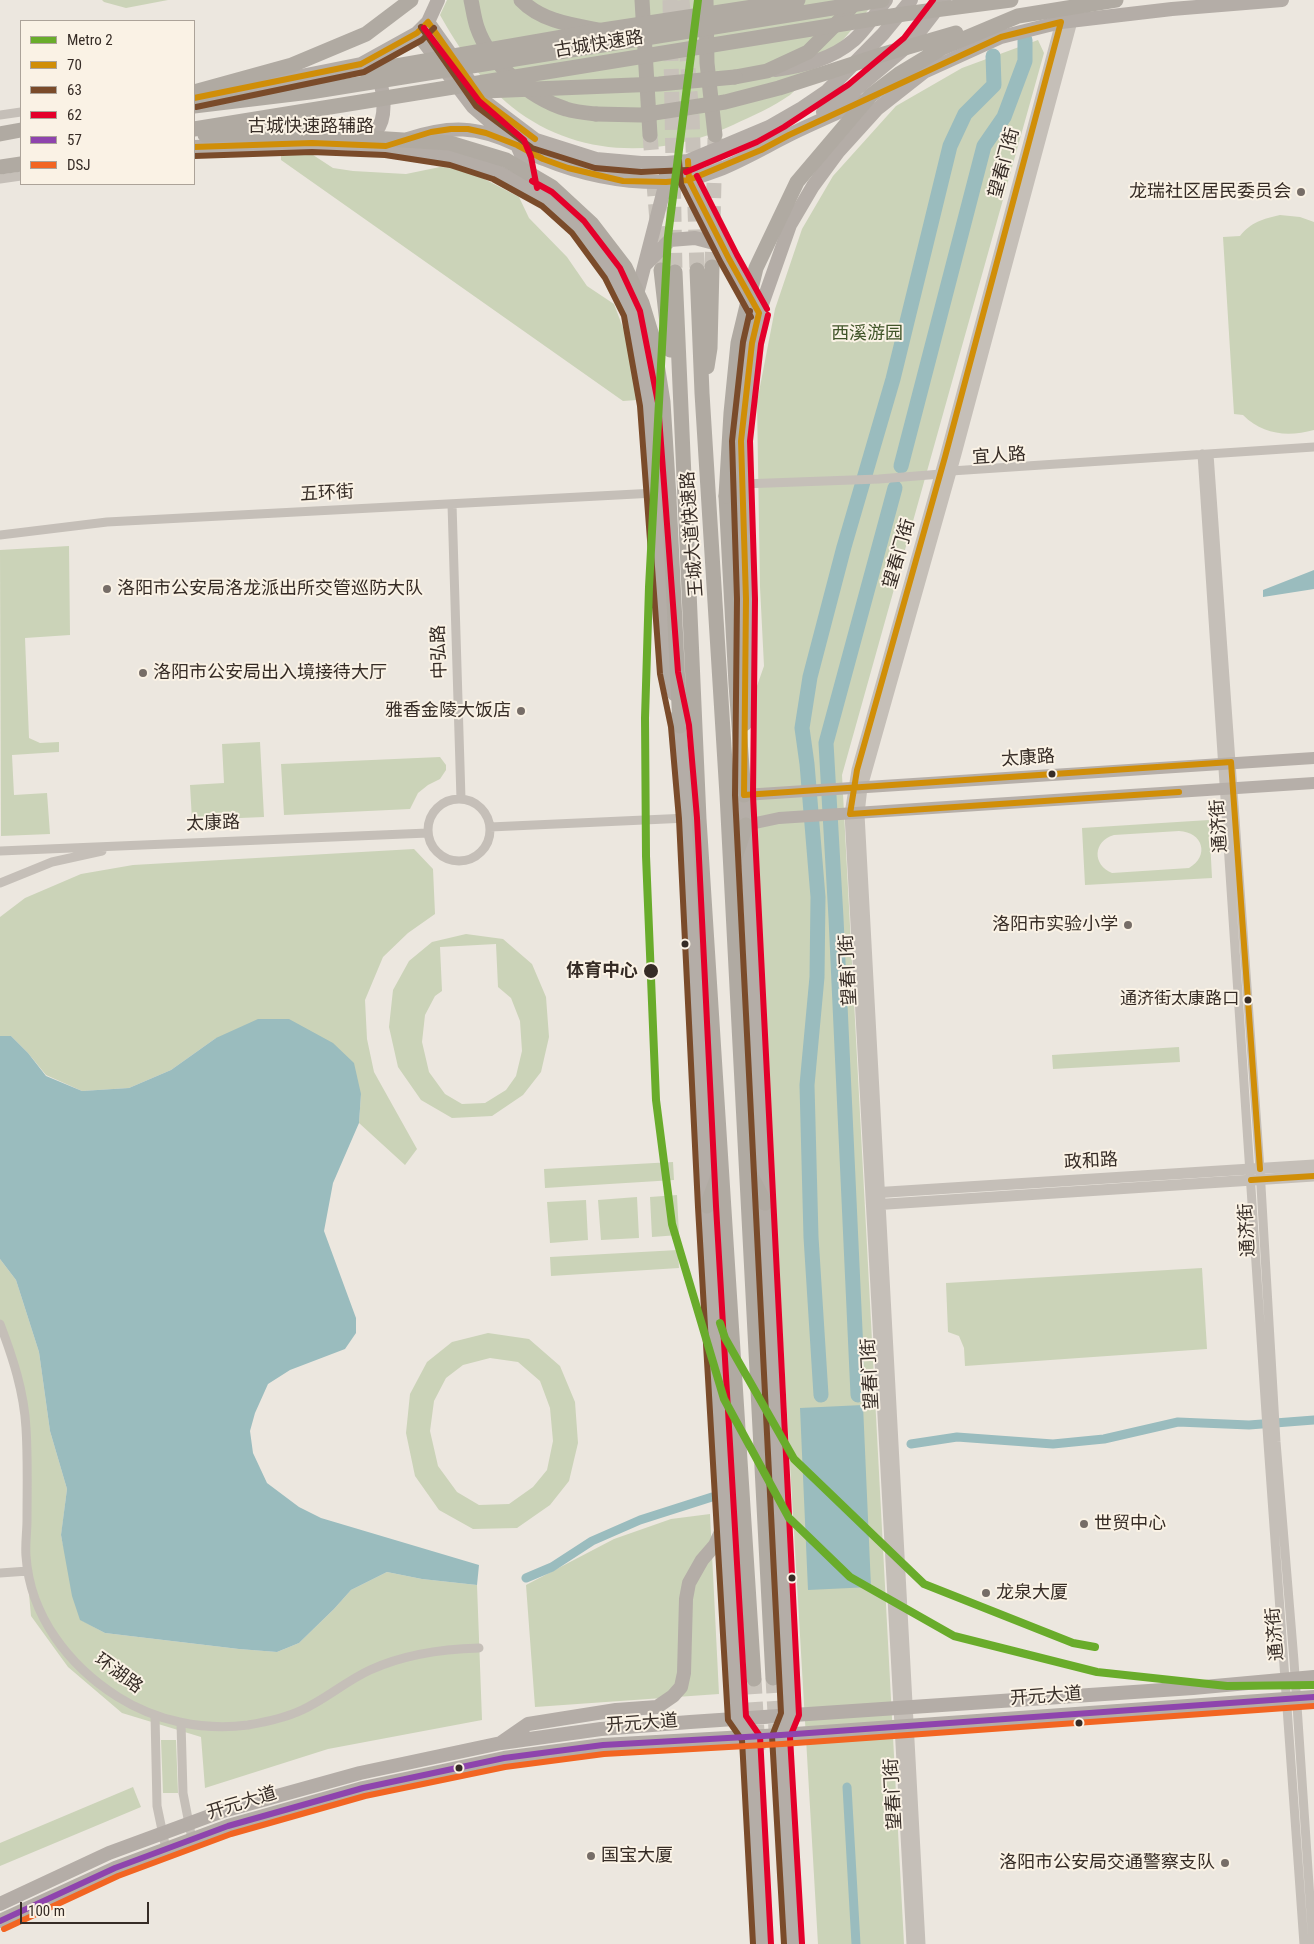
<!DOCTYPE html>
<meta charset="utf-8">
<style>
body{margin:0}
#map{position:relative;width:1314px;height:1944px;overflow:hidden;background:#ece7df;font-family:"Roboto Condensed",sans-serif}
canvas{display:block}
.legend{position:absolute;left:20px;top:20px;width:175px;height:165px;box-sizing:border-box;background:#faf2e5;border:1px solid #aca399;margin:0;padding:6px 9px;list-style:none;font-size:15px;color:#362c26}
.legend li{display:flex;align-items:center;gap:10px;height:25px}
.legend b{width:25px;border:1px solid #aca399}
.scale{position:absolute;left:20px;top:1902px;width:129px;height:22px;box-sizing:border-box;border:2px solid #362c26;border-top:0;padding-left:6px;font-size:15px;line-height:18px;white-space:nowrap;color:#362c26;-webkit-text-stroke:4px #faf2e5;paint-order:stroke}
</style>
<div id="map">
<canvas width="1314" height="1944"></canvas>
<ul class="legend">
<li><b style="height:6px;background:#69ac2b"></b>Metro 2</li>
<li><b style="height:6px;background:#d08e08"></b>70</li>
<li><b style="height:6px;background:#7a4b2a"></b>63</li>
<li><b style="height:6px;background:#e4002b"></b>62</li>
<li><b style="height:6px;background:#8e44ad"></b>57</li>
<li><b style="height:6px;background:#f26522"></b>DSJ</li>
</ul>
<div class="scale">100 m</div>
</div>
<script>
const c = document.querySelector('canvas').getContext('2d');
c.lineJoin = 'round';
function fill(path, color) { c.fillStyle = color; c.fill(path, 'evenodd'); }
function stroke(path, color, width, dash) { c.strokeStyle = color; c.lineWidth = width; c.lineCap = dash ? 'butt' : 'round'; c.setLineDash(dash || []); c.stroke(path); }
function drawText(font, color, halo, rows, align = 'center') {
  c.font = font + ' "Roboto Condensed","Noto Sans SC",sans-serif'; c.lineWidth = 4; c.setLineDash([]); c.textBaseline = 'middle'; c.strokeStyle = halo; c.fillStyle = color; for (const [text, x, y, turn = 0] of rows) {
    c.save(); c.translate(x, y); c.rotate((+turn || 0) * Math.PI / 180); c.textAlign = isNaN(turn) ? turn : align; if (halo) c.strokeText(text, 0, 0); c.fillText(text, 0, 0); c.restore();
  }
}
const green = new Path2D(`
 M102 0H168L126 8 104 2Z
 M447 0H876C857 25 836 48 814 71 806 78 798 88 790 95 773 107 752 116 733 125 661 159 576 158 512 107 483 84 458 47 440 15Z
 M1038 40 1044 53 842 775 904 1944H818L754 846 751 703 764 666 760 587 757 402 775 309 802 229 833 176 896 106 962 68Z
 M299 150 310 153 333 168 353 171 406 174 440 167 465 169 519 197 529 218 567 257 587 286 614 304 628 341 637 400 623 401 281 160V153Z
 M1280 215 1300 217 1314 222V430C1288 437 1263 435 1243 415L1234 414 1223 237 1240 236C1251 222 1263 219 1280 215Z
 M69 546 70 635 25 638 29 738 40 743 59 742V752L12 755 14 795 47 793 50 834 1 836 0 550Z
 M260 742 264 817 192 820 190 785 224 783 222 744Z
 M440 757 446 765V770L440 779 428 785 418 793 410 809 284 815 281 764Z
 M1209 820 1212 878 1085 885 1082 828ZM1179 831C1203 832 1210 856 1189 868L1112 873C1092 865 1093 841 1114 835Z
 M414 849 433 869 435 914 408 933 383 957 365 1000 367 1039 374 1072 417 1149 405 1165 359 1123 361 1094 216 1038 171 1070 129 1088 82 1091 46 1075 28 1053 11 1036H0V917L25 898 81 874 133 865Z
 M466 934 503 939 532 964 546 997 549 1037 541 1072 523 1095 492 1116 452 1118 421 1100 398 1067 389 1027 393 990 409 961 432 942ZM496 944 498 987 511 998 520 1021 522 1051 516 1076 506 1090 485 1103 462 1104 445 1094 429 1072 422 1042 425 1015 435 996 442 991 440 947Z
 M1179 1047 1180 1062 1053 1069 1052 1055Z
 M673 1162 674 1180 545 1188 544 1169Z
 M677 1195 679 1235 652 1237 650 1197Z
 M637 1197 639 1238 601 1240 598 1200Z
 M586 1200 588 1240 550 1243 547 1202Z
 M678 1250 679 1268 551 1276 550 1257Z
 M0 1259 16 1280 39 1352 50 1431 67 1489 61 1536 81 1620 105 1633 239 1649 277 1652 299 1643 334 1609 351 1590 387 1572 422 1579 477 1585 482 1720 328 1749 205 1788 201 1737 122 1713 68 1667 31 1616 27 1572 23 1422 14 1370 0 1324Z
 M1202 1268 1207 1349 965 1366 964 1348 959 1336 948 1332 946 1283Z
 M488 1333 529 1339 560 1366 575 1402 578 1443 569 1481 550 1505 517 1528 473 1529 439 1510 415 1476 406 1433 410 1394 427 1362 452 1342ZM490 1358 518 1362 540 1381 550 1408 553 1441 547 1470 533 1487 509 1504 479 1505 457 1492 438 1466 430 1431 434 1401 446 1378 463 1365Z
 M710 1514 719 1694 535 1707 526 1585 614 1539 671 1519Z
 M161 1740H176L178 1793H163Z
 M133 1787 141 1807 0 1866V1843Z`);
const water = new Path2D(`
 M1314 570V589L1263 597V590Z
 M258 1019H289L333 1043 354 1063 361 1094 359 1123 333 1183 324 1231 356 1318V1333L345 1349 290 1370 268 1384 255 1413 250 1431 253 1453 267 1483 299 1507 321 1518 479 1565 477 1585 422 1579 387 1572 351 1590 334 1609 299 1643 277 1652 239 1649 105 1633 80 1620 72 1596 61 1535 67 1489 50 1431 39 1352 16 1280 0 1259V1036H11L28 1053 46 1076 82 1091 129 1088 171 1070 216 1038Z
 M863 1405 871 1587 808 1590 800 1408Z`);
const canal = new Path2D(`
 M911 1444 957 1437 1053 1444 1104 1439 1178 1422 1249 1425 1314 1420
 M526 1578 552 1567 592 1541 640 1520 712 1497
 M847 1787 856 1944`);
const river = new Path2D(`
 M901 466 984 146 1004 117 1025 61V40
 M821 1395 811 1237 807 1085 817 977 818 897 807 764 802 728 810 677 844 547 893 379 950 146 965 114 994 85 993 56
 M858 1395 836 918 826 743 895 488`);
const trunkTunnel = new Path2D(`
 M670 0 675 272
 M682 0 692 115 697 270
 M650 135 661 270
 M712 267 715 138
 M773 1678 777 1748
 M754 1679 758 1750`);
const minor = new Path2D(`
 M0 115 21 112
 M0 179 21 176
 M1202 454 1268 1443 1304 1944
 M1209 454 1260 1169 1276 1442 1294 1661 1313 1944
 M742 484 879 479 941 474 951 471 1314 447
 M452 504 461 799
 M0 535 107 522 655 493
 M428 830a31 31 0 1 1 62 0a31 31 0 1 1-62 0Z
 M490 827 688 818
 M0 851 428 833
 M0 883 52 862 102 851
 M0 1324C13 1358 24 1392 26 1428 28 1459 27 1489 27 1520 27 1532 25 1544 26 1556 30 1616 69 1666 118 1697 156 1721 203 1731 248 1725 266 1722 285 1718 302 1710 326 1699 346 1681 370 1670 405 1654 442 1649 479 1648
 M0 1573 28 1571
 M155 1715 157 1806 166 1849
 M181 1723 183 1793 192 1839`);
const tertiary = new Path2D(`
 M872 1193 1314 1165
 M872 1205 1314 1176
 M912 1944 850 814 857 770 945 457 1061 22
 M920 1944 859 814 862 787 956 454 1072 21`);
const secondary = new Path2D(`
 M744 795 1314 758
 M746 825 779 818 1314 783`);
const primary = new Path2D(`
 M428 22 483 100 536 140 596 159 641 163H667L688 161 769 127 802 108 827 91 883 34 911 0
 M417 33 473 107 517 145 523 159 525 179
 M775 70C804 66 832 59 854 40 866 29 876 13 886 0
 M196 97 361 64 417 33 428 22 438 0
 M823 112 853 92 910 44 944 0
 M408 139C450 125 477 126 517 145 527 150 535 156 544 159 583 175 625 183 666 182 709 181 751 154 789 135 815 122 842 111 868 99
 M362 141C366 138 372 135 376 131 388 117 383 92 379 75L374 72
 M194 147 312 143 357 144 386 146 452 156 497 171 547 199 578 227 613 273 632 313 649 405 669 673 674 694
 M688 171 689 180 729 259 753 302
 M645 265 670 240 695 238 714 243 723 253
 M636 298 666 182V173
 M678 715 688 818 707 1206 737 1719 751 1737 762 1944
 M745 724 746 599 741 441 752 343 759 313 790 225 813 186 838 152 877 109 924 72 1001 37 1061 22 1172 9 1282 0
 M744 785 790 1715 781 1735 793 1944
 M502 1742 528 1724 616 1710 657 1707 673 1696 681 1687 684 1673 686 1599 689 1583 702 1560 715 1545 724 1525
 M0 1904 109 1853 223 1811 360 1773 501 1743 601 1729 690 1722 1193 1688 1314 1677
 M0 1921 115 1868 228 1826 363 1788 504 1758 603 1745 781 1735 1314 1697`);
const trunk = new Path2D(`
 M471 0C473 9 474 18 477 27 489 63 530 98 566 109 575 112 586 113 596 114
 M521 0C541 21 572 25 599 30
 M642 0 650 135
 M706 0 707 63 715 135
 M735 77 767 71 808 52 841 19 857 0
 M194 92 292 65 366 34 411 0
 M0 134 21 130
 M0 167 21 164
 M661 270 670 350
 M697 270 702 393 727 795 773 1678
 M675 272 699 819 754 1679
 M707 367 710 348 712 267
 M726 496 736 684 744 795
 M669 498 680 726
 M734 860 746 825
 M750 1174 765 1203
 M707 1206 719 1174`);
const trunkBridge = new Path2D(`
 M368 75 396 66 603 30 798 0
 M484 91 659 84 735 77
 M194 106 310 92 882 0
 M596 114 641 115 725 102 779 88 884 54 956 33
 M194 129 904 14 1011 0
 M205 135 232 134 341 136 450 143 506 160 552 187 592 224 625 267 642 303 653 339 663 402 669 498
 M726 496 731 413 738 343 756 268 797 182 870 96 899 74 942 48 1018 16 1116 0`);
const bus1 = new Path2D(`
 M428 22 483 100 535 139
 M194 98 361 64 417 33 428 22
 M194 147 312 143 386 146 431 132 451 129H468L486 133 517 145 543 159 568 168 623 181 666 182 689 180 761 150 789 135 1001 37 1061 22
 M688 161 689 180 729 259 759 313
 M1231 762 1260 1169
 M744 795 1231 762
 M744 795 746 599 741 441 752 343 759 313
 M850 814 857 770 945 457 1061 22
 M850 814 1179 792
 M1251 1180 1314 1176`);
const bus2 = new Path2D(`
 M421 27 476 106 532 148 595 168 641 172 688 170
 M196 107 364 72 422 40 434 28
 M194 156 312 152 385 155 450 165 493 179 542 206 572 233 605 278 624 316 640 406 660 674 671 727 679 819 698 1207 728 1720 742 1740 753 1944
 M679 161 681 184 721 263 751 317
 M750 311 743 342 732 441 737 599 735 795 781 1713 772 1736 784 1944`);
const bus3 = new Path2D(`
 M424 28 479 101 524 140 531 157 537 188
 M686 172 757 142 784 127 848 85 904 38 933 0
 M697 176 737 255 767 309
 M532 181 552 192 584 221 620 268 640 311 658 403 678 672 689 725 697 818 716 1206 746 1716 760 1736 771 1944
 M768 315 761 344 750 441 755 599 753 795 799 1715 790 1737 802 1943`);
const bus4 = new Path2D(`
 M0 1921 115 1868 228 1826 363 1788 504 1758 603 1745 781 1735 1314 1697`);
const bus5 = new Path2D(`
 M4 1929 118 1876 231 1834 365 1796 505 1767 604 1754 782 1744 1314 1706`);
const metro1 = new Path2D(`
 M698 0 668 236 649 587 645 718 646 856 656 1100 672 1224 724 1399 789 1518 850 1577 954 1636 1097 1672 1227 1686 1314 1685
 M720 1323 725 1338 794 1459 924 1584 1073 1643 1095 1647`);
const markers = [
 [1301,192,5,"#766d67"],
 [107,589,5,"#766d67"],
 [143,673,5,"#766d67"],
 [521,711,5,"#766d67"],
 [1052,774,4.5,"#362c26"],
 [1128,925,5,"#766d67"],
 [685,944,4.5,"#362c26"],
 [651,971,8,"#362c26"],
 [1248,1000,4.5,"#362c26"],
 [1084,1524,5,"#766d67"],
 [792,1578,4.5,"#362c26"],
 [986,1593,5,"#766d67"],
 [1079,1723,4.5,"#362c26"],
 [459,1768,4.5,"#362c26"],
 [591,1856,5,"#766d67"],
 [1225,1863,5,"#766d67"]
];
const busNames = [
 ["通济街太康路口",1239,1000]
];
const streetNames = [
 ["古城快速路",599,45,-9],
 ["古城快速路辅路",311,127],
 ["望春门街",1005,163,-75],
 ["宜人路",999,457,-4],
 ["五环街",327,494,-3],
 ["王城大道快速路",693,534,-94],
 ["望春门街",900,554,-74],
 ["中弘路",440,652,-92],
 ["太康路",1028,759,-4],
 ["太康路",213,824,-2],
 ["通济街",1220,826,-94],
 ["望春门街",849,970,-93],
 ["政和路",1091,1162,-3],
 ["通济街",1248,1230,-93],
 ["望春门街",871,1374,-93],
 ["通济街",1276,1634,-95],
 ["环湖路",118,1674,36],
 ["开元大道",1046,1697,-4],
 ["开元大道",642,1724,-4],
 ["望春门街",894,1794,-93],
 ["开元大道",242,1804,-17]
];
const poiNames = [
 ["龙瑞社区居民委员会",1291,192,"right"],
 ["洛阳市公安局洛龙派出所交管巡防大队",117,589],
 ["洛阳市公安局出入境接待大厅",153,673],
 ["雅香金陵大饭店",511,711,"right"],
 ["洛阳市实验小学",1118,925,"right"],
 ["世贸中心",1094,1524],
 ["龙泉大厦",996,1593],
 ["国宝大厦",601,1856],
 ["洛阳市公安局交通警察支队",1215,1863,"right"]
];
const parkNames = [
 ["西溪游园",867,334]
];
const stopNames = [
 ["体育中心",638,971]
];
fill(green, '#cbd3b8');
fill(water, '#9abcbe');
stroke(canal, '#9abcbe', 9);
stroke(river, '#9abcbe', 15);
stroke(trunkTunnel, '#c8c2ba', 15, [15, 8]);
stroke(minor, '#c5bfb8', 9);
stroke(tertiary, '#c5bfb8', 11);
stroke(secondary, '#b6afa9', 12);
stroke(primary, '#b4ada7', 14);
stroke(trunk, '#b0aaa2', 15);
stroke(trunkBridge, '#b0aaa2', 15);
stroke(bus1, '#d08e08', 6);
stroke(bus2, '#7a4b2a', 6);
stroke(bus3, '#e4002b', 6);
stroke(bus4, '#8e44ad', 6);
stroke(bus5, '#f26522', 6);
stroke(metro1, '#69ac2b', 8);
for (const [x, y, r, color] of markers) { const dot = new Path2D(); dot.arc(x, y, r, 0, 2 * Math.PI); c.fillStyle = color; c.fill(dot); stroke(dot, '#faf2e5', 2); }
drawText('17px', '#362c26', '#faf2e5', busNames, 'right');
drawText('18px', '#362c26', '#faf2e5', streetNames);
drawText('18px', '#362c26', '#faf2e5', poiNames, 'left');
drawText('18px', '#415529', '#faf2e5', parkNames);
drawText('bold 18px', '#362c26', '#faf2e5', stopNames, 'right');
</script>
